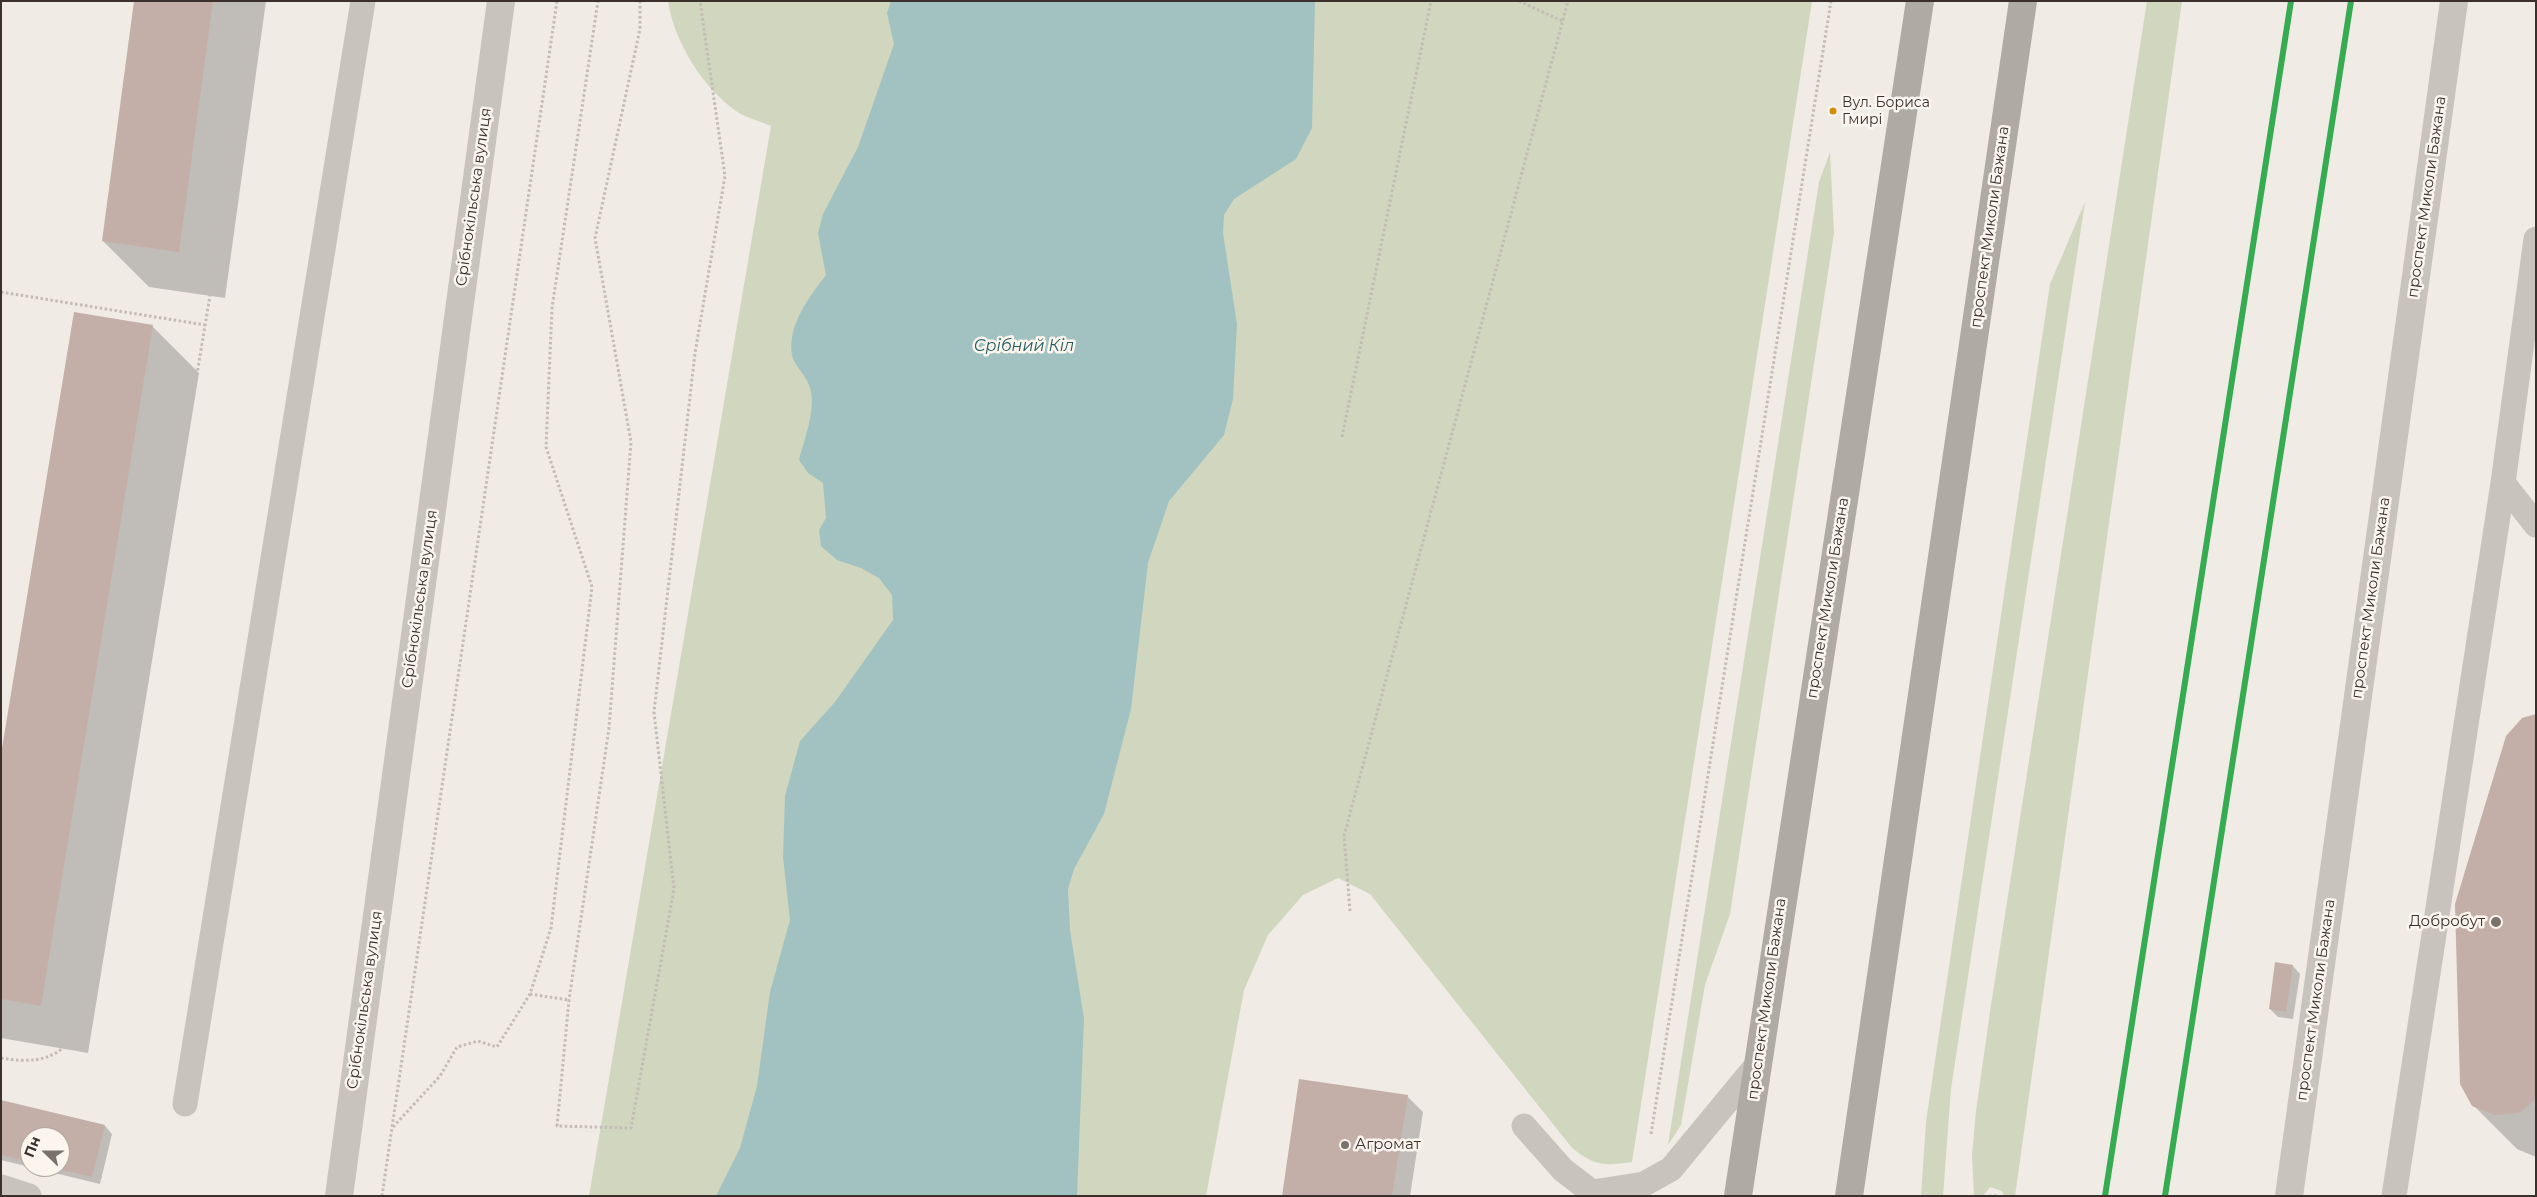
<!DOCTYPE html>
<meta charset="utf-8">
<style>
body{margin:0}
#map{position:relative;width:2537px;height:1197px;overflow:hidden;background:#f0ebe5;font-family:Montserrat,sans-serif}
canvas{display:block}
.frame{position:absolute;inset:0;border:2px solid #3b302b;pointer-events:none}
.north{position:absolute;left:20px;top:1127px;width:50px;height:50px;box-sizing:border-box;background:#fbf5ee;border:1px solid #aea6a0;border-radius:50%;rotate:292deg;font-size:14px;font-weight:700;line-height:20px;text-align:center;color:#3b302b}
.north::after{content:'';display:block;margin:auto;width:18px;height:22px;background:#7a716c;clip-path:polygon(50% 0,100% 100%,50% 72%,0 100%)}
</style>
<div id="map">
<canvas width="2537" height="1197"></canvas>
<div class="frame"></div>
<div class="north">Пн</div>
</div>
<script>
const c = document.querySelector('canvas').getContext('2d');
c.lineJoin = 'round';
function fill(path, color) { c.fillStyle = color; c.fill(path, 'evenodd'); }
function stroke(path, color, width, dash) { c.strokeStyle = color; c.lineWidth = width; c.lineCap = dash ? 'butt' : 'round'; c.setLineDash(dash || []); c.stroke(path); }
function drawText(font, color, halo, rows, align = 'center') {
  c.font = font + ' Montserrat,sans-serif'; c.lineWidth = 5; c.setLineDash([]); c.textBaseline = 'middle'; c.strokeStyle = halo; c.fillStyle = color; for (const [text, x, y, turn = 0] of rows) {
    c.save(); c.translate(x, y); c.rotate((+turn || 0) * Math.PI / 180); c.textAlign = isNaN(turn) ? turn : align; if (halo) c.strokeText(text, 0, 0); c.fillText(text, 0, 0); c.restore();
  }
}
const green = new Path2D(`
 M668 1H1812L1632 1162C1603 1166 1595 1166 1572 1148L1370 894 1338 878 1303 895 1268 935 1244 990 1206 1196H589L771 126C760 121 746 118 736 111 702 87 674 41 668 1Z
 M2147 1H2182L2015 1196H2004L2002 1191 1990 1187 1983 1196H1974L1972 1155 1976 1111 1991 1005Z
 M1830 152 1834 233 1730 914 1705 985 1681 1125 1668 1145 1819 182Z
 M2085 202 1951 1089 1943 1196H1921L1926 1122 2050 284Z`);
const water = new Path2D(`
 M891 1H1315L1312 128 1296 159 1234 199 1224 215 1223 233 1237 324 1233 399 1224 435 1169 501 1148 563 1131 709 1104 814 1074 869 1068 889 1070 930 1084 1019 1077 1196H716L740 1148 757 1086 770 992 790 920 783 857 785 796 800 741 835 702 893 620 892 595 879 578 861 568 837 560 821 546 819 530 826 518 823 483 808 473 799 460C804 440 815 413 811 392 809 377 795 368 792 355 787 326 809 297 826 275L818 233 823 214 858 147 894 44 887 13Z`);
const shadow = new Path2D(`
 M136 1H266L225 298 149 287 103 241Z
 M152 326 199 373 88 1053 1 1038V762Z
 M2536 716V1157L2517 1149 2473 1105Z
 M2293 966 2300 974 2293 1019 2278 1017 2270 1009Z
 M1407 1096 1423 1112 1410 1196H1283Z
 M1 1101 105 1126 112 1134 100 1184 1 1160ZM30 1137H60V1167H30Z`);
const building = new Path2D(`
 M134 1H213L179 252 102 241Z
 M74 312 153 325 41 1006 1 999V754Z
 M2536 714V1099L2519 1113 2495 1115 2472 1106 2460 1084 2455 904 2506 736 2522 718Z
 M2275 962 2293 965 2286 1012 2269 1009Z
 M1299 1079 1408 1095 1392 1196H1282Z
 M1 1100 105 1125 92 1177 53 1168 60 1167V1137H30V1162L1 1155Z`);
const path = new Path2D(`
 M640 1V29L595 238 631 442 609 728 569 1000 557 1126 631 1128 674 889 654 712 695 353 725 176 700 1
 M1519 1 1562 21
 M1 292 205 325
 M1342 437 1431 1
 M1350 911 1344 836 1568 1
 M530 994 569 1000
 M1 1058C56 1068 74 1046 93 999L259 1
 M393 1127 440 1076 457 1047 478 1041 497 1047 530 994 551 928 592 587 546 447 552 308 598 1
 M1651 1134 1831 1
 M382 1196 557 1
 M1989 1196H1998`);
const lane = new Path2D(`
 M2503 483 2536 525
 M185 1104 363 1
 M1524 1126 1563 1170 1597 1196
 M1 1187 29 1196
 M1593 1192 1644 1184 1671 1169 1757 1065
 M2394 1196 2503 483 2536 239`);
const street = new Path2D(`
 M339 1196 501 1
 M2289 1196 2454 1`);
const highway = new Path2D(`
 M1738 1196 1920 1
 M1849 1196 2023 1`);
const metro1 = new Path2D(`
 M2105 1196 2291 1
 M2165 1196 2351 1`);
const markers = [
 [1833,111,4.5,"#d18e09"],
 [2496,922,6,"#7a716c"],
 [1345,1145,5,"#7a716c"]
];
const busNames = [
 ["Вул. Бориса",1842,103],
 ["Гмирі",1842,120]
];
const streetNames = [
 ["Срібнокільська вулиця",474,197,-82],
 ["проспект Миколи Бажана",2427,197,-82],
 ["проспект Миколи Бажана",1990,227,-82],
 ["проспект Миколи Бажана",1828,598,-81],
 ["проспект Миколи Бажана",2371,598,-82],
 ["Срібнокільська вулиця",420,599,-82],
 ["проспект Миколи Бажана",1767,999,-82],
 ["Срібнокільська вулиця",365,1000,-82],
 ["проспект Миколи Бажана",2316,1000,-82]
];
const poiNames = [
 ["Добробут",2485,922],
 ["Агромат",1355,1145,"left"]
];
const waterNames = [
 ["Срібний Кіл",1024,346]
];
fill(green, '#d1d6bf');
fill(water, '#a1c2c1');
fill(shadow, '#0003');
fill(building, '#c3afa7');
stroke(path, '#c2bbb6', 3, [2.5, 2.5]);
stroke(lane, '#c9c3be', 25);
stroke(street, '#c9c3be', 28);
stroke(highway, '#afaaa4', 28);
stroke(metro1, '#35ab52', 6);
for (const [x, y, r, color] of markers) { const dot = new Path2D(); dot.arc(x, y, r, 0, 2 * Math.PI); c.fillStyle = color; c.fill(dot); stroke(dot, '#fbf5ee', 2); }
drawText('14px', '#3b302b', '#fbf5ee', busNames, 'left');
drawText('15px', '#3b302b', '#fbf5ee', streetNames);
drawText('15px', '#3b302b', '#fbf5ee', poiNames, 'right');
drawText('italic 16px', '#1f5a5e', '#fbf5ee', waterNames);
</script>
